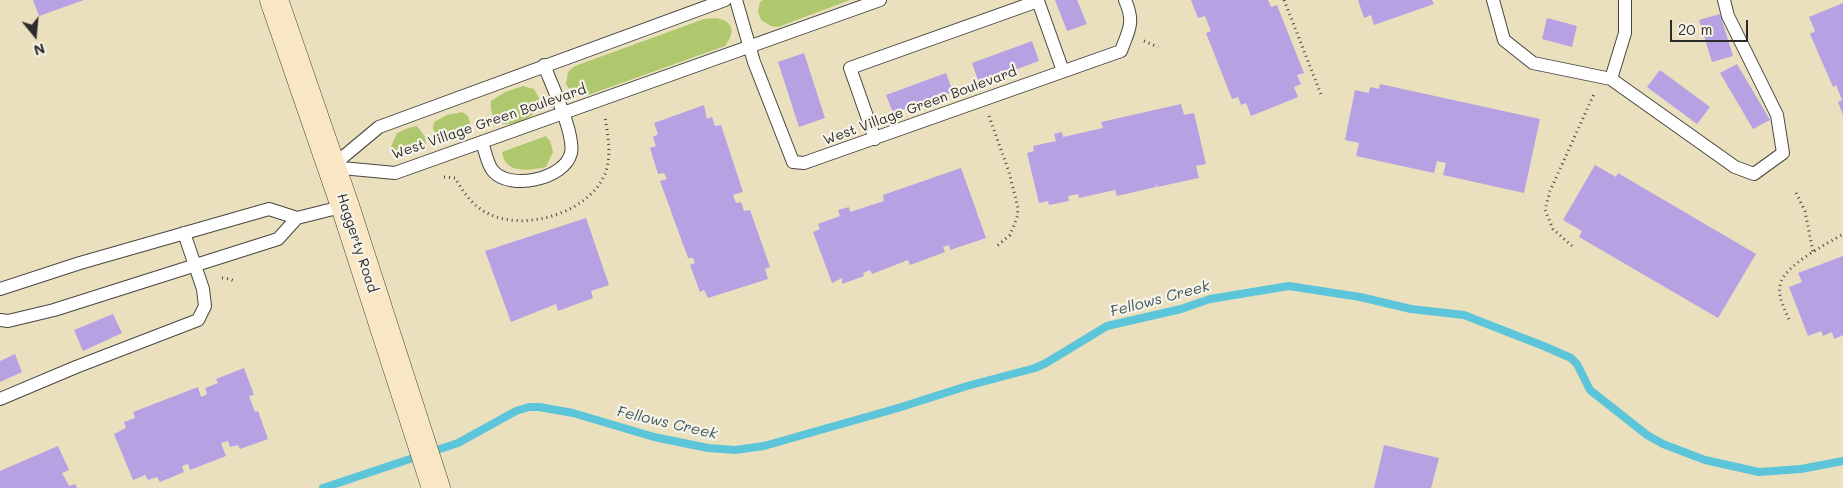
<!DOCTYPE html>
<style>
body{margin:0}
#map{position:relative;width:1843px;height:488px;overflow:hidden;background:#eae0be;font-family:Mali,sans-serif}
canvas{display:block}
.north{position:absolute;left:10px;top:10px;width:50px;height:50px;-webkit-text-stroke:4px #f7f3e8;paint-order:stroke;rotate:163deg;font-size:14px;font-weight:700;line-height:20px;text-align:center;color:#2b2b2b}
.north::after{content:'';display:block;margin:auto;width:18px;height:22px;background:#2b2b2b;clip-path:polygon(50% 0,100% 100%,50% 72%,0 100%)}
.scale{position:absolute;left:1670px;top:20px;width:78px;height:22px;box-sizing:border-box;border:2px solid #2b2b2b;border-top:0;padding-left:6px;font-size:15px;line-height:18px;white-space:nowrap;color:#2b2b2b;-webkit-text-stroke:4px #f7f3e8;paint-order:stroke}
</style>
<div id="map">
<canvas width="1843" height="488"></canvas>
<div class="north">N</div>
<div class="scale">20 m</div>
</div>
<script>
const c = document.querySelector('canvas').getContext('2d');
c.lineJoin = 'round';
function fill(path, color) { c.fillStyle = color; c.fill(path, 'evenodd'); }
function stroke(path, color, width, dash) { c.strokeStyle = color; c.lineWidth = width; c.lineCap = dash ? 'butt' : 'round'; c.setLineDash(dash || []); c.stroke(path); }
function drawText(font, color, halo, rows, align = 'center') {
  c.font = font + ' Mali,sans-serif'; c.lineWidth = 4.5; c.setLineDash([]); c.textBaseline = 'middle'; c.strokeStyle = halo; c.fillStyle = color; for (const [text, x, y, turn = 0] of rows) {
    c.save(); c.translate(x, y); c.rotate((+turn || 0) * Math.PI / 180); c.textAlign = isNaN(turn) ? turn : align; if (halo) c.strokeText(text, 0, 0); c.fillText(text, 0, 0); c.restore();
  }
}
const green = new Path2D(`
 M763 0H850L778 27 771 26 761 20 758 11 760 2Z
 M716 18C735 22 735 32 725 46L585 96 572 93 566 84 568 72 575 66 704 19Z
 M523 86 534 89 539 98 540 108C529 120 516 125 499 124 492 117 490 110 491 101L505 92Z
 M462 112 468 116 471 126 466 135 449 142 438 138 433 129 434 122 447 115Z
 M417 126 426 138 425 147 413 154 395 153 391 147 397 133 408 128Z
 M546 136 550 141 553 152 546 167C530 170 505 175 502 152Z`);
const stream = new Path2D(`
 M323 488 458 443 516 411 529 407H539L573 413 654 437 708 448 735 450 764 446 898 408 967 386 1035 368 1046 363 1107 326 1181 309 1210 299 1289 286 1360 297 1411 309 1464 315 1546 347 1571 358 1577 364 1590 390 1647 435 1663 444 1705 460 1759 472 1801 469 1843 461`);
const building = new Path2D(`
 M33 0H84L39 16Z
 M1055 0H1077L1087 24 1067 31Z
 M1191 0H1268L1271 7 1277 5 1304 73 1297 75 1301 84 1294 87 1298 97 1251 116 1246 103 1241 105 1238 97 1232 99 1206 33 1211 31 1205 16 1198 18Z
 M1358 0H1432L1434 4 1374 25 1371 15 1364 18Z
 M1843 3V115L1838 102 1842 100 1836 85 1833 87 1810 34 1815 31 1809 17Z
 M1720 14 1733 56 1712 62 1699 20Z
 M1547 18 1577 26 1572 47 1542 39Z
 M1032 41 1039 61 979 83 972 63Z
 M804 53 825 118 799 127 778 62Z
 M1737 64 1770 120 1753 129 1720 73Z
 M1660 70 1710 107 1697 124 1647 87Z
 M946 73 953 92 893 113 886 95Z
 M1380 84 1540 119 1524 193 1443 175 1446 163 1437 161 1434 173 1356 156 1359 143 1345 140 1355 90 1369 93 1370 87 1379 89Z
 M1181 104 1184 115 1194 113 1206 164 1196 166 1199 178 1157 187 1156 182V187L1117 196 1115 190 1079 198 1078 194 1068 196 1069 201 1049 205 1048 201 1039 203 1027 153 1034 151 1033 146 1056 141 1054 134 1062 132 1063 137 1103 128 1101 122Z
 M704 105 707 119 712 117 715 126 721 125 743 192 733 195 736 203 741 202 744 211 750 210 770 267 765 269 768 279 708 298 704 290 700 292 690 265 695 263 693 258H688L660 181 667 179 664 173 658 174 650 148 656 146 653 137 658 134 654 123Z
 M1595 165 1616 177 1618 173 1756 254 1718 318 1579 237 1582 231 1563 220Z
 M961 168 986 238 950 250 949 245 943 247 945 252 910 265 908 260 872 274 870 270 863 273 864 276 842 284V278L832 283 813 232 820 229 818 224 840 216 838 210 849 207 850 212 884 201 883 195Z
 M586 218 609 285 591 291 593 298 558 311 556 304 511 322 485 251Z
 M1843 256V335L1834 339 1832 332 1823 336 1821 331 1808 336 1789 287 1802 282 1798 273Z
 M113 314 122 333 83 351 74 330Z
 M15 354 22 372 0 382V361Z
 M244 368 254 395 249 396 255 412 258 411 268 439 240 449 238 445 230 447 228 441 221 443 226 456 190 470 188 464 182 466 184 472 160 482 157 477 148 480 145 475 133 480 114 434 126 428 124 422 135 418 133 412 198 387 201 397 207 394 205 388 218 383 216 379Z
 M1384 445 1439 458 1431 488H1374Z
 M58 446 69 470 62 473 69 486 75 484 77 488H0V471Z`);
const path = new Path2D(`
 M1284 0 1322 97
 M1144 41 1158 47
 M989 116 1009 172 1018 208 1017 218 1010 235 997 246
 M444 177 455 178C462 190 472 205 485 212 522 233 588 214 605 174 612 156 608 136 605 117
 M1796 193 1805 211 1813 252
 M1572 246 1553 229 1545 210 1550 191 1594 94
 M222 278 230 279 234 281
 M1789 319C1784 309 1778 296 1780 285 1784 265 1827 244 1843 234`);
const service = new Path2D(`
 M736 0 754 62 793 162 804 163 1121 51C1129 29 1135 23 1125 0
 M1493 0 1504 40 1533 63 1611 79 1735 167 1754 174 1783 153 1777 115 1728 16 1724 0
 M1611 79 1625 33V0
 M875 139 850 68 1038 1 1063 71
 M482 142C485 150 487 164 493 171 510 191 565 179 571 153 575 134 552 86 544 65
 M331 167 395 173 880 0
 M331 167 379 127 725 0
 M0 289 80 263 269 209 297 218 345 206
 M0 320 8 321 54 310 278 239 297 218
 M0 399 76 367 198 320 205 306 203 289 184 233`);
const secondary = new Path2D(`
 M274 0 345 206 436 488`);
const streetNames = [
 ["West Village Green Boulevard",920,106,-20],
 ["West Village Green Boulevard",489,122,-19],
 ["Haggerty Road",357,243,72]
];
const waterNames = [
 ["Fellows Creek",1160,299,-15],
 ["Fellows Creek",667,423,13]
];
fill(green, '#b0c86d');
stroke(stream, '#5dc5d9', 8);
fill(building, '#b6a1e3');
stroke(service, '#484641', 14);
stroke(secondary, '#484641', 29);
stroke(path, '#484641', 3, [1, 4]);
stroke(service, '#fff', 12);
stroke(secondary, '#f9e7c3', 28);
drawText('14px', '#2b2b2b', '#f7f3e8', streetNames);
drawText('italic 15px', '#3a595f', '#f7f3e8', waterNames);
</script>
